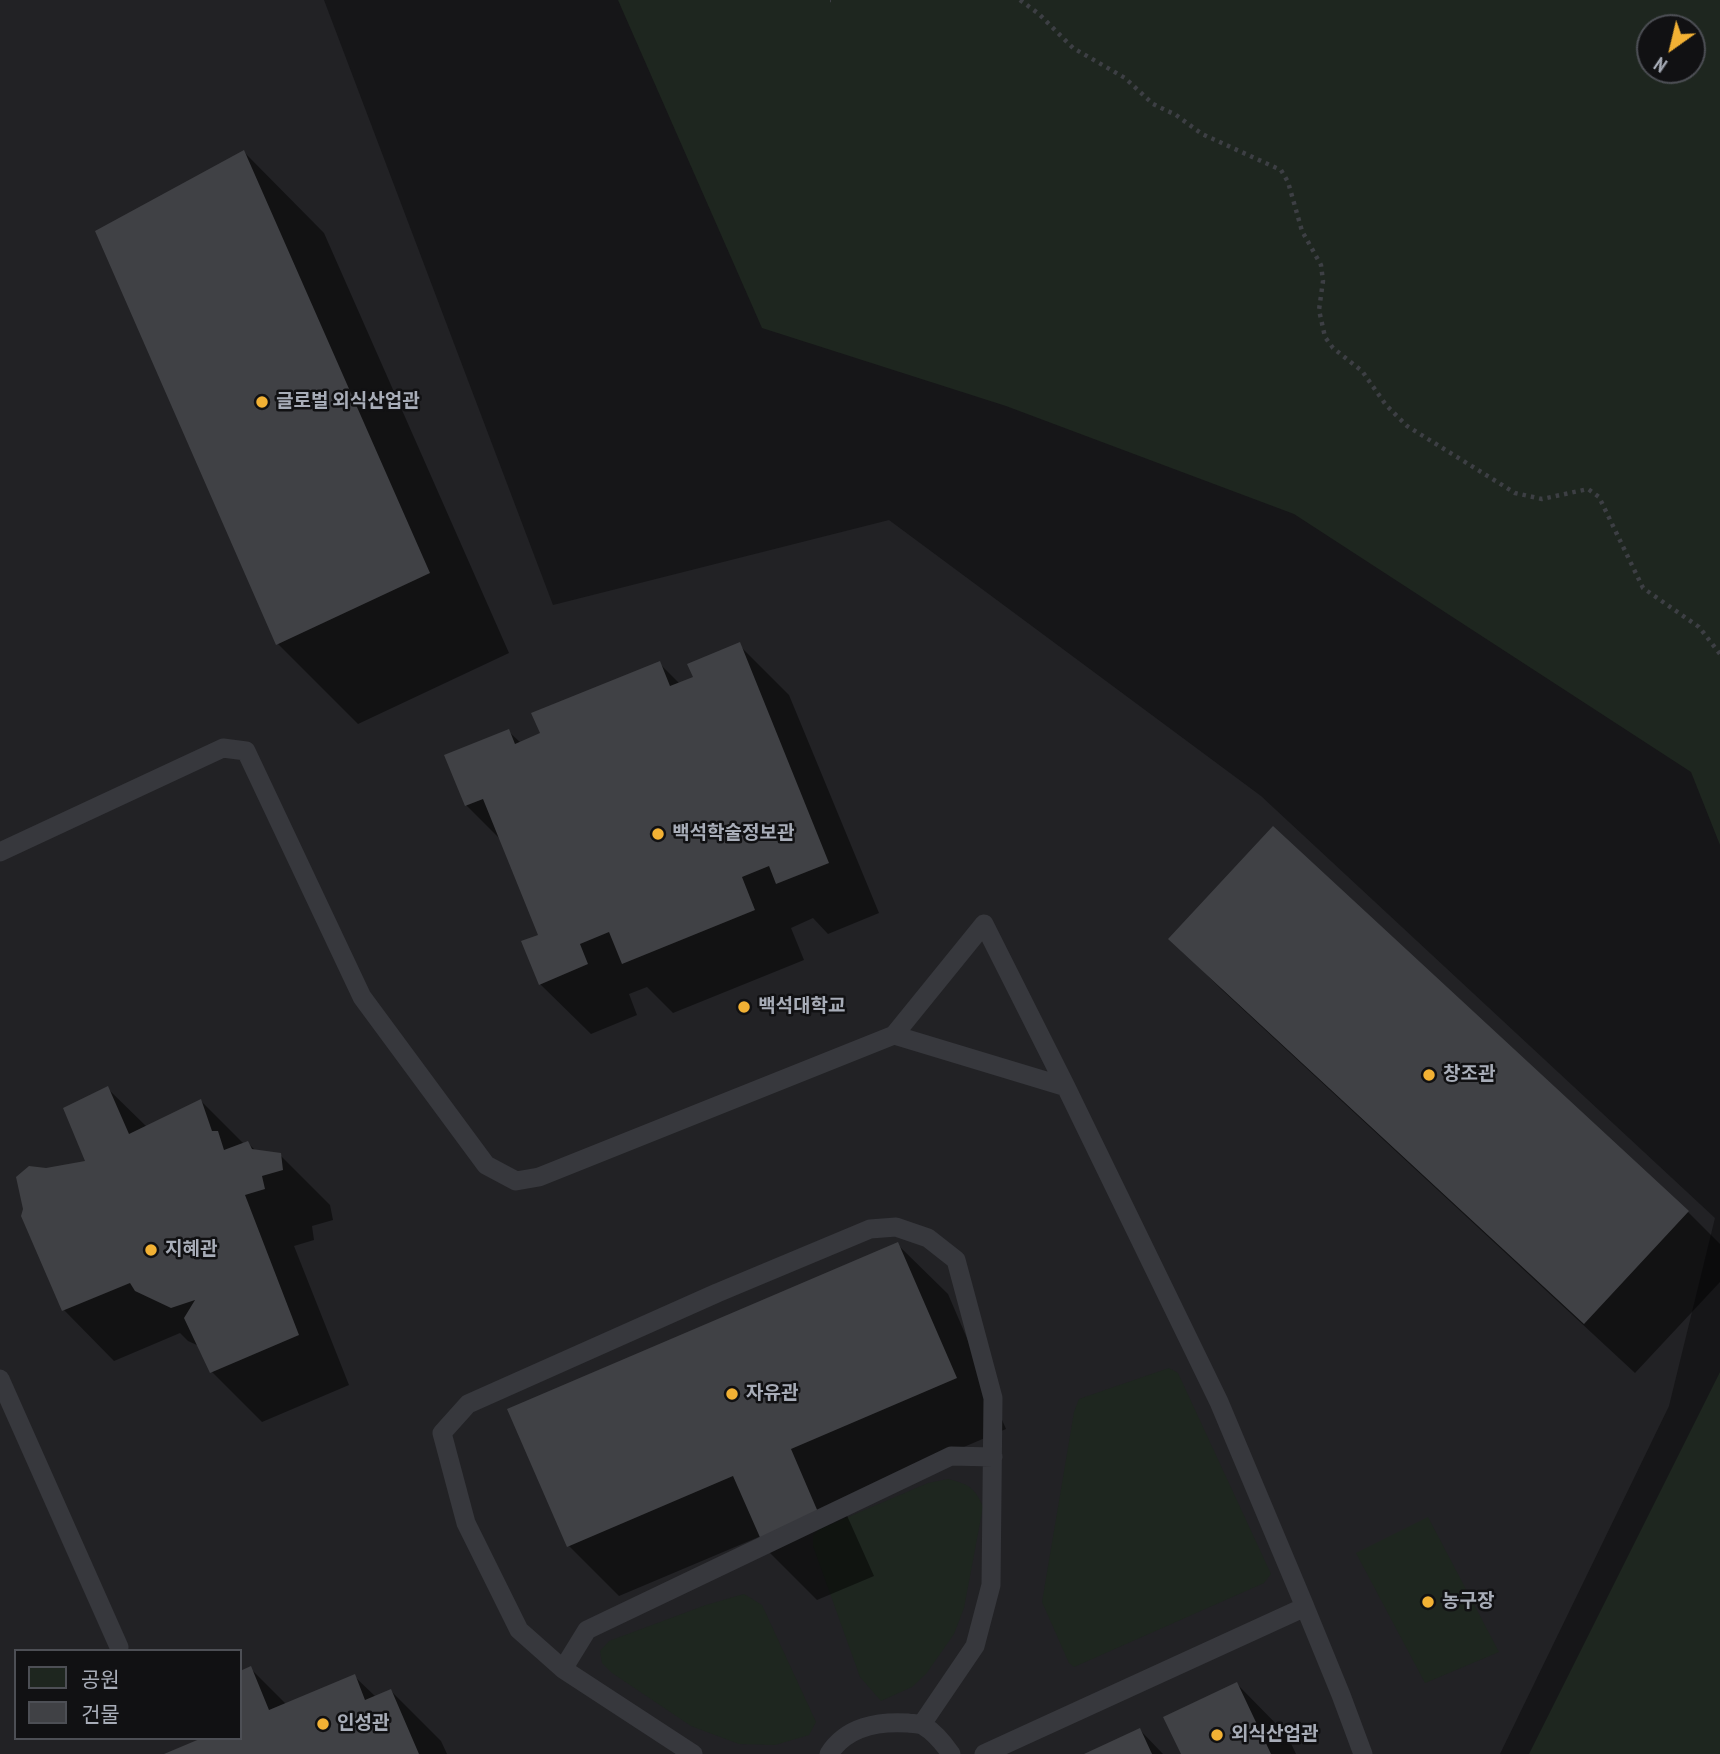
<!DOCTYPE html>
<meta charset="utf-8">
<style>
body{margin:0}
#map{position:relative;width:1720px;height:1754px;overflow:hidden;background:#161618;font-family:"PT Sans Narrow","Noto Sans KR",sans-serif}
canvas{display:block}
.legend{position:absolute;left:14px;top:1649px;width:228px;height:91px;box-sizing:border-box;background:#111113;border:2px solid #4d4f55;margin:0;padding:9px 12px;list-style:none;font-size:21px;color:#a8adb8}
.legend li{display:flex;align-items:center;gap:14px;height:35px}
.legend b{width:35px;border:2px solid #4d4f55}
.north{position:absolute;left:1636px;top:14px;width:70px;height:70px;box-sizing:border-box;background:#111113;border:2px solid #4d4f55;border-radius:50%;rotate:214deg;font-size:19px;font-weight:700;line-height:28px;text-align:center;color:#a8adb8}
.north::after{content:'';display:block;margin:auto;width:24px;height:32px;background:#f2b134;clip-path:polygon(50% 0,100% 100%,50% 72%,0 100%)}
</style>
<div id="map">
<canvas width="1720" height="1754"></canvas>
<ul class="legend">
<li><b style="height:19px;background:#1e261f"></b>공원</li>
<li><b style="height:19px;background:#404145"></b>건물</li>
</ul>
<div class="north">N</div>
</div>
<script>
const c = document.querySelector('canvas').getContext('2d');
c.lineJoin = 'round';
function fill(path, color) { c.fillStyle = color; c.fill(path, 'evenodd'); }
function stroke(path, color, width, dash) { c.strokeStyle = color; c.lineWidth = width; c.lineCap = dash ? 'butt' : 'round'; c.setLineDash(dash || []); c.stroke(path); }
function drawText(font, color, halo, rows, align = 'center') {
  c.font = font + ' "PT Sans Narrow","Noto Sans KR",sans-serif'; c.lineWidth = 5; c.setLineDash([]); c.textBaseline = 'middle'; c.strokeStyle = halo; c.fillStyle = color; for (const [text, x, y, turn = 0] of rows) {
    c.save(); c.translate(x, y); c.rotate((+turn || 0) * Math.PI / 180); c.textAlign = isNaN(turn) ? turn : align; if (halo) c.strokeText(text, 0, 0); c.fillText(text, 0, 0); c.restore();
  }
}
const built = new Path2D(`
 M0 0H324L553 605 889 520 1261 796 1715 1218 1669 1406 1500 1754H0ZM16 1651H240V1738H16Z`);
const green = new Path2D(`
 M618 0H1720V845L1691 772 1294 514 1006 406 762 328ZM1692 28V70H1650V28Z
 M1169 1368 1178 1373 1271 1574 1264 1583 1074 1667 1069 1663 1042 1602 1074 1412 1079 1399Z
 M1720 1372V1754H1529Z
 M948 1479C968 1484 975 1487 983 1507L964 1608 954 1634 926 1674 912 1687 881 1701 860 1677 813 1546V1535L820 1529 928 1483Z
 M1428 1517 1499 1652 1425 1683 1356 1553Z
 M744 1594 762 1605 816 1722 809 1735 775 1745 739 1744 691 1726 612 1673 602 1663 600 1651 609 1641 706 1605Z`);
const shadow = new Path2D(`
 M244 152 324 233 509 653 358 724 278 644Z
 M739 645 789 695 879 913 828 934 813 918 791 928 804 960 673 1013 647 987 629 994 637 1015 591 1034 540 984V936L501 840 466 805 508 731 521 743 542 734 659 663 680 684 695 678Z
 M1171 939 1688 1212 1720 1244V1282L1635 1373 1221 989Z
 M107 1088 147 1127 201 1101 244 1144 248 1143 256 1151 280 1155 330 1205 333 1220 312 1226 314 1240 294 1246 349 1385 262 1422 212 1372 199 1346 188 1341 180 1333 114 1361 64 1310 46 1170 88 1163Z
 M897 1244 948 1294 1006 1429 840 1500 874 1576 817 1600 767 1550 761 1536 619 1596 569 1546Z
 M250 1668 286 1704 354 1676 376 1697 391 1691 441 1741 447 1754H168L240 1738V1673Z
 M1237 1684 1287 1735 1296 1754H1183Z
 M1140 1730 1163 1754H1088Z`);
const building = new Path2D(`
 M244 150 430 573 276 645 95 231Z
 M740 642 829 863 776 884 769 866 742 877 755 910 622 964 609 932 580 944 588 964 539 985 521 941 538 935 483 799 465 806 444 755 509 729 515 744 540 733 531 713 660 661 670 686 693 677 687 664Z
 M1273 826 1689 1211 1584 1324 1168 939Z
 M108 1086 129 1134 201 1099 212 1131H218L224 1150 248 1141 252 1149 281 1153 283 1170 262 1176 265 1189 245 1195 299 1335 210 1373 184 1318 195 1300 171 1308 135 1291 130 1283 62 1311 21 1216 23 1209 16 1177 29 1166 46 1168 85 1161 63 1108Z
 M898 1242 957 1378 791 1449 824 1526 766 1551 733 1476 567 1547 507 1409Z
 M251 1666 269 1710 355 1674 365 1700 391 1689 419 1754H164L202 1738H240V1671Z
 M1237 1682 1271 1754H1181L1163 1717Z
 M1140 1728 1152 1754H1084Z`);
const path = new Path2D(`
 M830 0H831
 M1020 0 1039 14 1073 48 1125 78 1153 104 1176 115 1202 134 1281 170 1288 182 1302 231 1321 265 1323 281 1319 310 1325 337 1333 348 1362 371 1386 405 1407 426 1515 493 1542 499 1588 489 1599 497 1643 588 1699 627 1720 654`);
const lane = new Path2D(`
 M0 852 223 748 246 751 362 997 486 1165 516 1181 539 1177 894 1035 1066 1087
 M894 1035 984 924 1066 1087 1219 1402 1305 1607
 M0 1379 119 1647
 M563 1669 587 1630 951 1456 993 1457
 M693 1754 563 1669 519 1630 466 1523 442 1433 468 1404 717 1293 870 1229 896 1227 928 1238 956 1260 993 1398 991 1585 975 1646 922 1724
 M829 1754C846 1727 878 1721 908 1723 913 1724 919 1723 924 1726 934 1732 944 1744 951 1754
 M984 1754 1305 1607 1341 1695 1363 1754`);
const markers = [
 [262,402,7,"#f2b134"],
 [658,834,7,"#f2b134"],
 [744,1007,7,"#f2b134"],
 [1429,1075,7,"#f2b134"],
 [151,1250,7,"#f2b134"],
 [732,1394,7,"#f2b134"],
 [1428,1602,7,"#f2b134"],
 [323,1724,7,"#f2b134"],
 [1217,1735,7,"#f2b134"]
];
const poiNames = [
 ["글로벌 외식산업관",276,402],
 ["백석학술정보관",672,834],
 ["백석대학교",758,1007],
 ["창조관",1443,1075],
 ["지혜관",165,1250],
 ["자유관",746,1394],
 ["농구장",1442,1602],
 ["인성관",337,1724],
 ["외식산업관",1231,1735]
];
fill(built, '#222225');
fill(green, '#1e261f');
fill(shadow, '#0007');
fill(building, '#404145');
stroke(path, '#3d3f44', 4.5, [3.5, 5]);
stroke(lane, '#37383d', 19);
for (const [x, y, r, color] of markers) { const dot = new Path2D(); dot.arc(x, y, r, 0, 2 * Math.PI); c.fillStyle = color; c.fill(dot); stroke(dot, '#111113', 2.5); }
drawText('bold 19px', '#a8adb8', '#111113', poiNames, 'left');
</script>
